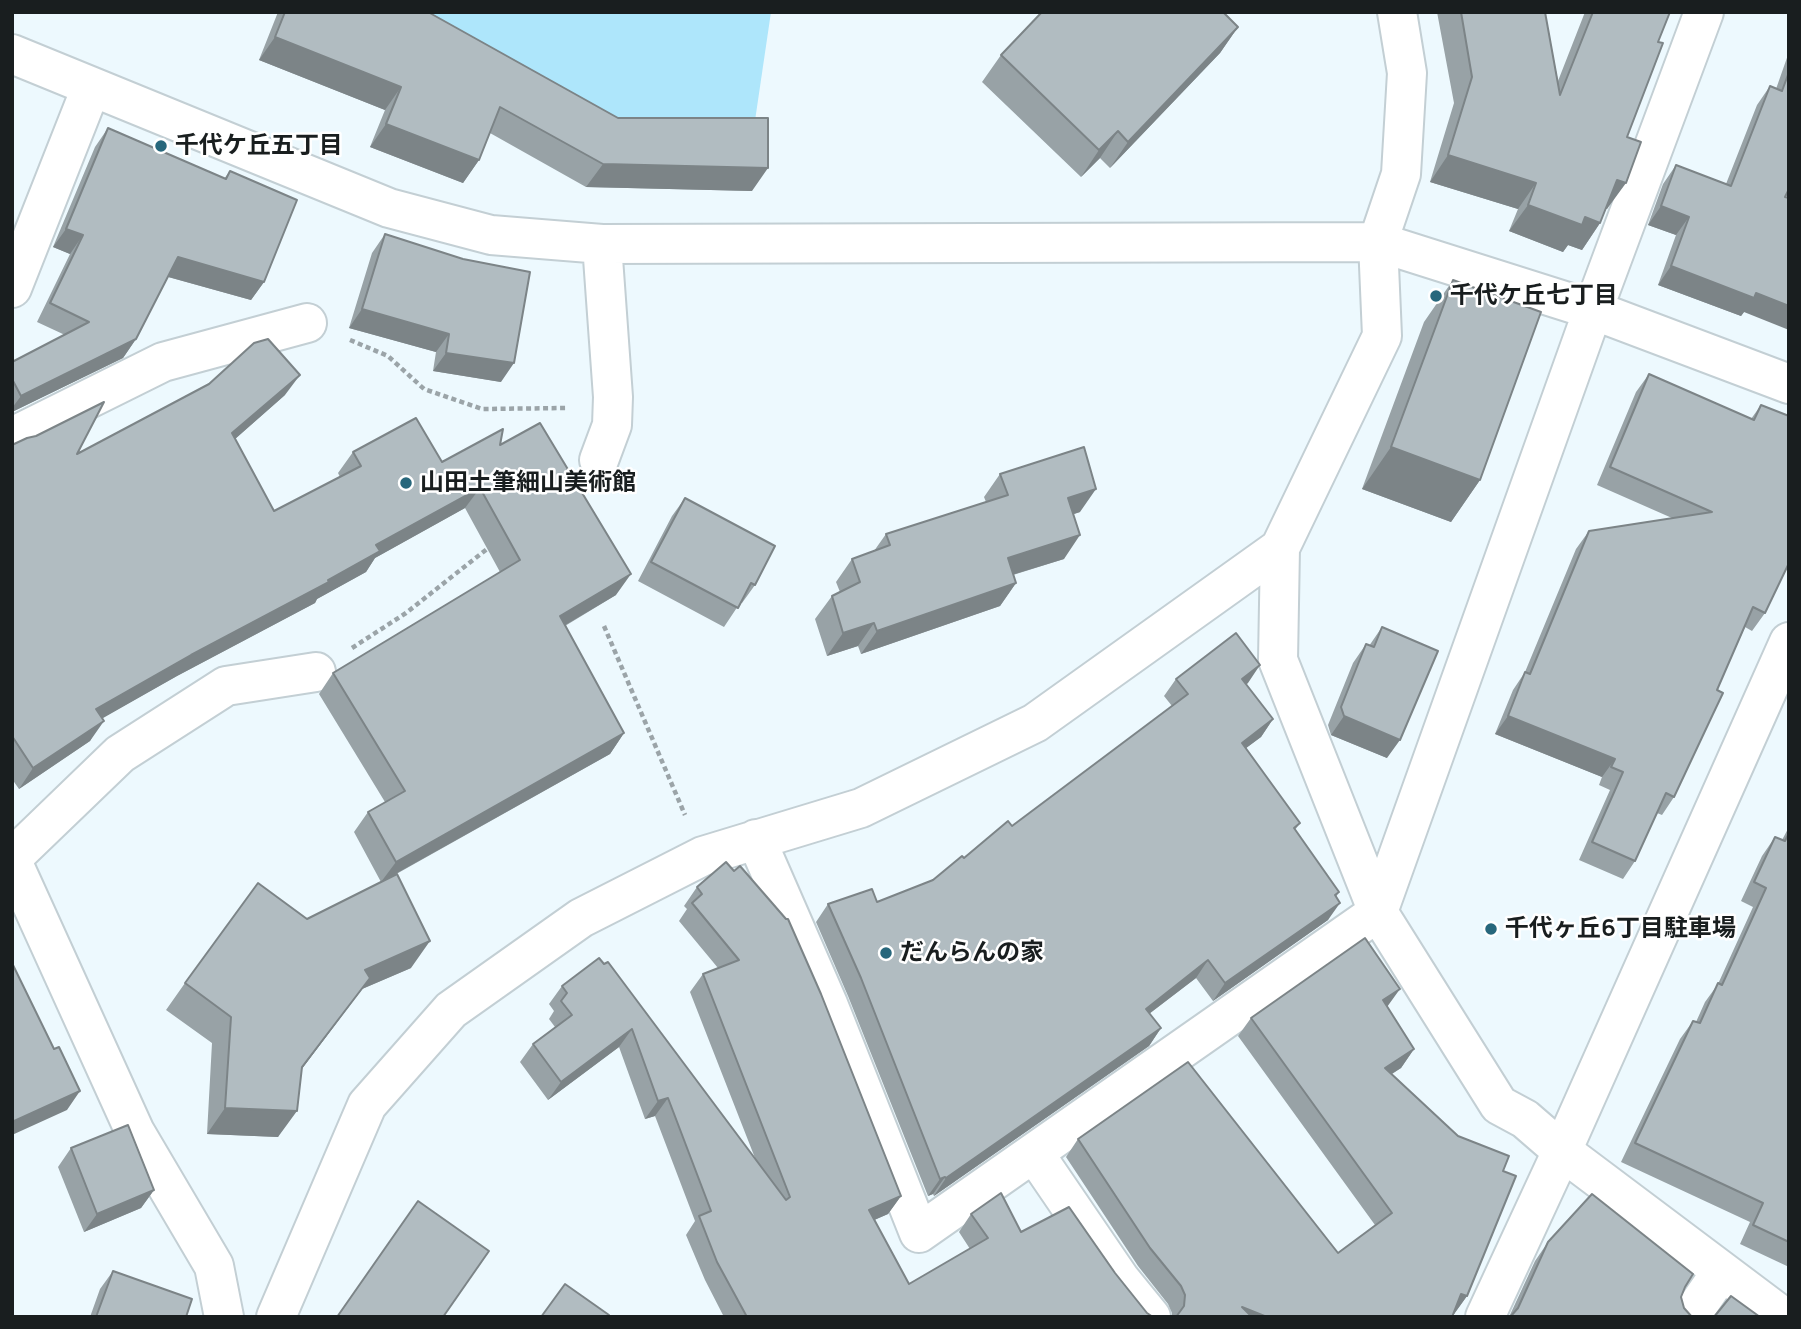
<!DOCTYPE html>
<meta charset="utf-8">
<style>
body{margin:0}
#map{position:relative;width:1801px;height:1329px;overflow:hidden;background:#edf9fe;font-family:Manrope,sans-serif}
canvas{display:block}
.frame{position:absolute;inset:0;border:14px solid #191e1f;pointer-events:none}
</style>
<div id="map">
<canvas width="1801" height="1329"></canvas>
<div class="frame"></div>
</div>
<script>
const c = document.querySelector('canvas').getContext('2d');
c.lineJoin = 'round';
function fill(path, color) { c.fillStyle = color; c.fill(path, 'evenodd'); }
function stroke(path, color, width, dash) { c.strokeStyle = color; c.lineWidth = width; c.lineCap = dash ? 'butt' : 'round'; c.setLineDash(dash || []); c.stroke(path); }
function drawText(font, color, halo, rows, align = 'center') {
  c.font = font + ' Manrope,"Noto Sans JP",sans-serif'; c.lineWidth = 5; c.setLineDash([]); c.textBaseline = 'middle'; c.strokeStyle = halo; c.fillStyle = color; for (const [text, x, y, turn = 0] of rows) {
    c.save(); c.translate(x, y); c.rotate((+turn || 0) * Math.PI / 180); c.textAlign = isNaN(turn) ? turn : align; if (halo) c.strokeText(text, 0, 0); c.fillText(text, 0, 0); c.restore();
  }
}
const green = new Path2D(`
 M417 12H771L752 141H602Z`);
const path = new Path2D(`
 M350 340 388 356 424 389 482 409 567 408
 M604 626 685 815
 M352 648 406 613 492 545`);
const minor = new Path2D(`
 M12 54 389 208 491 235 602 244 1378 242 1593 310 1789 384
 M12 288 91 88
 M12 437 163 362 307 323
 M599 460 612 425 613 397 602 244
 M1280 548 1278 660 1378 912 1499 1105 1525 1119 1562 1151 1783 1317
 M756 839 828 1004 919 1233 1378 912 1593 310 1704 12
 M12 858 120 754 226 686 316 672
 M12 861 135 1132 214 1266 224 1317
 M1034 1153 1120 1279 1151 1317
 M276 1317 367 1105 451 1010 581 918 703 856 861 808 1035 723 1280 548 1382 336 1378 242 1401 174 1407 73 1397 12
 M1485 1317 1562 1151 1789 642
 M1690 1317 1721 1272`);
const wall = new Path2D(`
 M278 12H428L618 118 752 191 586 187 490 133 479 160 463 183 370 147 385 110 259 60Z
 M1437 12H1545L1558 81 1585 12H1670L1658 42 1627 137 1607 209H1606L1600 223 1582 250 1568 245 1563 252 1509 231 1518 209 1430 182 1454 103Z
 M1228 17 1238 27 1220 53 1110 168 1100 158 1081 177 982 82 1001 55Z
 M1789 52V189L1744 312 1741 316 1658 285 1676 235 1648 225 1663 184 1676 165 1726 184 1757 105 1770 86 1776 89Z
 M108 128 224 179 230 171 264 282 251 300 168 277 136 339 123 358 12 412V362L65 335 37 322 70 254 53 247 95 147Z
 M385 234 501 382 433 371 436 352 349 328 372 253Z
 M1453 280 1480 480 1451 522 1362 489 1424 322Z
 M1649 374 1751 419 1761 405 1765 613 1752 631 1745 627 1717 690 1674 797 1662 815 1657 813 1635 861 1623 879 1579 860 1610 790 1599 785 1602 777 1495 734 1513 690 1525 672 1576 549 1589 531 1672 518 1597 485 1636 392Z
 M285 395 235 439 274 511 340 477 338 473 353 452 442 462 500 445 616 595 565 626 624 733 610 754 391 877 411 968 362 989 301 1070 278 1137 207 1134 212 1043 166 1010 185 983 307 919 381 882 354 832 368 812 385 802 319 694 333 673 500 572 465 508 375 558 366 572 317 599 315 603 177 676 102 718 90 741 19 789 12 779V445L77 454Z
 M1000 474 1080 512 1074 514 1064 559 1013 575 1016 583 1000 606 861 654 858 646 827 656 815 619 832 596 840 592 836 582 852 559 874 551 886 534 986 502 984 497Z
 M685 498 755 585 742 603H740L724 627 638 581 672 516Z
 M1382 627 1387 758 1331 735 1328 725 1353 663 1366 644 1369 646Z
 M1176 679 1248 683 1246 684 1273 719 1261 737 1246 748 1300 823 1295 830 1339 892 1336 897 1328 920 1213 1001 1196 978 1149 1014 1161 1028 1149 1046 934 1196 933 1194 928 1196 848 996 816 922 828 904 877 902 933 880 964 858 1012 826 1172 706 1164 696Z
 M1789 827V1267L1740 1244 1750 1222 1621 1162 1680 1039 1693 1021 1696 1022 1705 1002 1718 984 1753 907 1741 901 1762 856 1775 837 1782 840Z
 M726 862 901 1196 888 1214 874 1220 909 1284 970 1249 959 1232 971 1214 1021 1232 1115 1273 1147 1313 1153 1317H724L705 1280 686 1235 695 1221 655 1116 645 1119 619 1047 548 1100 520 1062 533 1044 555 1027 549 1019 554 1011 549 1004 562 986 599 958 755 1158 690 992 703 974 718 968 679 921 687 909 684 906 697 887Z
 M1387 1007 1414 1049 1401 1068 1392 1074 1458 1136 1503 1171 1467 1296 1452 1317H1172V1313L1168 1304 1138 1266 1066 1157 1078 1139 1338 1253 1375 1225 1238 1036 1251 1018Z
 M71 1148 154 1190 141 1208 84 1232 58 1167Z
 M1548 1242 1685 1287 1681 1297 1684 1308 1692 1317H1509L1535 1261Z
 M113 1271 186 1317H90L100 1289Z`);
const shadedWall = new Path2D(`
 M1238 27 1220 53 1110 168 1128 142Z
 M275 37 401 87 385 110 259 60Z
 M386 124 479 160 463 183 370 147Z
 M1118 131 1100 158 1081 177 1099 150Z
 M1448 155 1536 183 1518 209 1430 182Z
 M603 164 768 168 752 191 586 187Z
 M1617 180 1626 183 1607 209 1599 206Z
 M1528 205 1585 217 1600 223 1582 250 1568 245 1563 252 1509 231Z
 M1661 206 1689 217 1676 235 1648 225Z
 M66 229 83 235 70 254 53 247Z
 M178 257 264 282 251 300 165 276Z
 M1671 266 1756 293 1789 306V330L1744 312 1741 316 1658 285Z
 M362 309 449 334 436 352 349 328Z
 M136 339 123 358 12 412V408L21 396Z
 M446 353 514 363 501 382 433 371Z
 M300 375 285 395 218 454 232 433Z
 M1391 447 1480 480 1451 522 1362 489Z
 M480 488 465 508 375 558 366 572 317 599 315 603 177 676 82 730 96 709 191 655 328 580 376 545Z
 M1096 489 1080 512 1052 521 1068 498Z
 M1080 535 1064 559 992 581 1008 558Z
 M631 574 616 595 545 637 560 616Z
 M1016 583 1000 606 861 654 877 631Z
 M874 623 858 646 827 656 843 633Z
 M1260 665 1248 683 1230 696 1242 679Z
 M1344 716 1400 740 1387 758 1331 735Z
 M1508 716 1615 759 1602 777 1495 734Z
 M1273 719 1261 737 1230 760 1242 743Z
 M104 721 90 741 19 789 33 768Z
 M624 733 610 754 381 882 396 862Z
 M1340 903 1328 920 1213 1001 1225 983Z
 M430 941 411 968 362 989 283 1094 365 970Z
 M1208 960 1196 978 1133 1026 1146 1009Z
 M1400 989 1387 1007 1383 1000Z
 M1161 1028 1149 1046 934 1196 946 1178Z
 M632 1029 619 1047 548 1100 561 1082Z
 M1414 1049 1401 1068 1372 1086 1385 1068Z
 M80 1091 67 1110 12 1135V1122Z
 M668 1098 655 1116 645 1119 658 1101Z
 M225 1108 297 1111 278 1137 207 1134Z
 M945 1177 933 1194 928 1196 940 1179Z
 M154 1190 141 1208 84 1232 97 1214Z
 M901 1196 888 1214 856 1228 869 1210Z
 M1461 1294 1467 1296 1454 1314 1448 1312Z
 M1242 1307 1267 1317H1235Z`);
const building = new Path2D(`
 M285 12H428L618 118H768V168L603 164 500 107 479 160 386 124 401 87 275 37Z
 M1042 12H1225L1224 13 1238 27 1128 142 1118 131 1099 150 1001 55Z
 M1461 12H1545L1560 95 1593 12H1670L1658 42 1663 43 1627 137 1641 142 1626 183 1617 180 1600 223 1585 217 1582 225 1528 205 1536 183 1448 155 1472 77Z
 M1789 72V189L1785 197 1789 198V306L1756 293 1754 298 1671 266 1689 217 1661 206 1676 165 1731 186 1770 86 1782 91Z
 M108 128 226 179 230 171 297 200 264 282 178 257 136 339 21 396 12 379V362L89 322 50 303 83 235 66 229Z
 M385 234 463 259 530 272 514 363 446 353 449 334 362 309Z
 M1453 280 1541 312 1480 480 1391 447Z
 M268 339 300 375 232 433 274 511 361 466 353 452 416 418 442 462 503 429 500 445 540 423 631 574 560 616 624 733 396 862 368 812 405 791 333 673 520 560 480 488 376 545 380 551 328 580 329 582 191 655 96 709 104 721 33 768 12 736V445L27 438 36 436 104 402 77 454 209 384 254 343Z
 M1649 374 1754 420 1761 405 1789 416V563L1765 613 1753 607 1717 690 1723 693 1713 714 1674 797 1666 793 1635 861 1592 842 1623 772 1611 767 1615 759 1508 716 1525 672 1530 674 1589 531 1712 512 1610 467Z
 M1084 447 1096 489 1068 498 1080 535 1008 558 1016 583 877 631 874 623 843 633 832 596 860 582 852 559 890 545 886 534 1008 495 1000 474Z
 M685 498 775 546 755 585 751 583 738 608 651 562Z
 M1382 627 1438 651 1400 740 1344 716 1341 707 1366 644 1374 647Z
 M1236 633 1260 665 1242 679 1273 719 1242 743 1300 823 1294 828 1339 892 1335 895 1340 903 1225 983 1208 960 1146 1009 1161 1028 946 1178 945 1177 940 1179 861 978 828 904 872 889 877 902 933 880 962 856 964 858 1008 821 1012 826 1188 694 1176 679Z
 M1789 833V1242L1753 1225 1763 1203 1635 1143 1693 1021 1700 1023 1718 983 1722 985 1766 888 1754 882 1775 837 1785 841Z
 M726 862 734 871 740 866 786 919H788L821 994 901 1196 869 1210 909 1284 988 1238 971 1214 1001 1193 1021 1232 1069 1207 1115 1273 1147 1313 1153 1317H747L717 1262 699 1216 711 1211 668 1098 658 1101 632 1029 561 1082 533 1044 572 1015 561 1001 567 993 562 986 599 958 604 964 608 962 786 1200 790 1197 703 974 739 960 692 903 702 894 697 887Z
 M397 874 430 941 365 970 370 978 302 1067 297 1111 225 1108 231 1017 185 983 258 883 307 919Z
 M1365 938 1400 989 1383 1000 1414 1049 1385 1068 1458 1136 1509 1156 1503 1171 1516 1176 1467 1296 1461 1294 1452 1317H1267L1242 1307 1252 1317H1176L1184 1306 1185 1295 1181 1286 1150 1248 1078 1139 1188 1062 1338 1253 1392 1213 1251 1018Z
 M12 963 54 1049 59 1047 80 1091 12 1122Z
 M128 1125 154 1190 97 1214 71 1148Z
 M1592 1194 1693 1274 1685 1287 1681 1297 1684 1308 1692 1317H1512L1511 1316 1518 1308 1548 1242Z
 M418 1201 489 1251 443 1317H337Z
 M113 1271 192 1299 186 1317H96Z
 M565 1284 609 1315 608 1317H541Z
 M1731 1296 1760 1317H1714Z`);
const markers = [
 [161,146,7,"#27677c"],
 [1436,296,7,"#27677c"],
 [406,483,7,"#27677c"],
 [1491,929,7,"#27677c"],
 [886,953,7,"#27677c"]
];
const poiNames = [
 ["千代ケ丘五丁目",175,146],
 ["千代ケ丘七丁目",1450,296],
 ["山田土筆細山美術館",420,483],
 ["千代ヶ丘6丁目駐車場",1505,929],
 ["だんらんの家",900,953]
];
fill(green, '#aee6fb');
stroke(minor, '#c3cfd4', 42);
stroke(path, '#9ba4a8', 4.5, [5, 3.5]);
stroke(minor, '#fff', 38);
fill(wall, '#98a2a6');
fill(shadedWall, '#7c8487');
fill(building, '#b1bcc1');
stroke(building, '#7c8487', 2);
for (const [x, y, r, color] of markers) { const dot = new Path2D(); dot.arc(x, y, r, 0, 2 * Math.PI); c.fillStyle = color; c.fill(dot); stroke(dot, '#fff', 2.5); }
drawText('bold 24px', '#191e1f', '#fff', poiNames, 'left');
</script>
